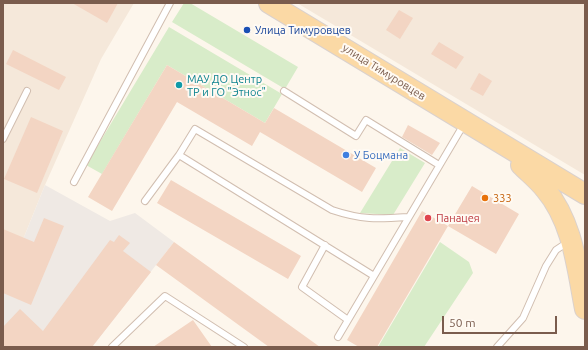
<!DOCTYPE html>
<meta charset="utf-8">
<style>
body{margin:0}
#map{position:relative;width:588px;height:350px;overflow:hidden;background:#fdf6ec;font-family:Ubuntu,sans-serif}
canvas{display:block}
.frame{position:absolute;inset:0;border:4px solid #7a5c4d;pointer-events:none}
.scale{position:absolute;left:442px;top:316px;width:115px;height:18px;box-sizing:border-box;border:2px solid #7a5c4d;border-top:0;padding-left:5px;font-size:12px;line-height:14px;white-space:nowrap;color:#7a5c4d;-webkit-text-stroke:3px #fffaf3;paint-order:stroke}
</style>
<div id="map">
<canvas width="588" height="350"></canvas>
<div class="frame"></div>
<div class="scale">50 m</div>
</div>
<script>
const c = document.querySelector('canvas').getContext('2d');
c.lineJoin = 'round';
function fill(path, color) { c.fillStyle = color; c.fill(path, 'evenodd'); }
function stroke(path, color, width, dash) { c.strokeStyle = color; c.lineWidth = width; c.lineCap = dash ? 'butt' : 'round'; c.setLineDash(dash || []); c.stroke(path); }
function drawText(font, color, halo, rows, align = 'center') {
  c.font = font + ' Ubuntu,sans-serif'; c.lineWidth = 4; c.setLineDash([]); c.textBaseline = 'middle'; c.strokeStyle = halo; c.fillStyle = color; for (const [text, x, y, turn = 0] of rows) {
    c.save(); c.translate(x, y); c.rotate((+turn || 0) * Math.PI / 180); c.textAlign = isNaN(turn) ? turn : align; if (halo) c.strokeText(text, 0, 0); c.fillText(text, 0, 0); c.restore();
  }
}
const residential = new Path2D(`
 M3 3H134L101 59 90 84 45 185 3 289Z
 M297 3H585V175Z`);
const industrial = new Path2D(`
 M45 185 110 221 135 213 174 242 92 347H3V289Z`);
const green = new Path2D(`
 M184 3H190L298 67 285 89 172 22Z
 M169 27 282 94 265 123 167 65 102 174 86 165Z
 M400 148 425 163 393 215 360 213Z
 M440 242 469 262 473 273 424 347H378Z`);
const building = new Path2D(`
 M72 3H118L107 23Z
 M399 10 413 18 400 39 386 30Z
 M439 42 464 57 456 69 431 54Z
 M13 50 66 77 59 90 6 64Z
 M167 65 265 123 274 108 376 168 362 192 260 132 252 146 177 102 112 211 88 197Z
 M479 73 492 81 483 96 470 89Z
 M31 117 63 131 37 193 4 179Z
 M408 125 440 143 432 155 402 137Z
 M171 180 301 256 288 279 157 203Z
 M472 186 519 214 496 254 448 226Z
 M422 211 448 226 377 347H359L347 340Z
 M44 218 64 226 31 305 3 293V229L34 242Z
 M119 235 130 243 123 251 151 272 92 347H3V327L20 309 43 331 110 240 114 242Z
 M174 242 320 347H269L156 265Z
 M193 320 212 347H153Z`);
const service = new Path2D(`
 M284 91 356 136 366 120 439 165
 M3 139 27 91
 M74 182 170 3
 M145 201 179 155
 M325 245 302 287 348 320
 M374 276 179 155 195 129 332 210C362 220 377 219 408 217
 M338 337 464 124
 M112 347 165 296 244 347
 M497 347 523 318 546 266 556 250 568 242`);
const primary = new Path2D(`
 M269 3 585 194
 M521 165C529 173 538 180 545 189 573 222 577 268 585 309`);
const markers = [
 [247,30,4,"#1a4fb4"],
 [179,85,4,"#0f9aa8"],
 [346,155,4,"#3f7fe0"],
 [485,198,4,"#e8710a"],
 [428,218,4,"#e0444e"]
];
const transitNames = [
 ["Улица Тимуровцев",255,30]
];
const streetNames = [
 ["улица Тимуровцев",384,72,32]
];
const cultureNames = [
 ["МАУ ДО Центр",187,79],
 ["ТР и ГО \"Этнос\"",187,92]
];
const shopNames = [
 ["У Боцмана",354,155]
];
const foodNames = [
 ["333",493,198]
];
const healthNames = [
 ["Панацея",436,218]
];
fill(residential, '#f5e8da');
fill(industrial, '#efe9e4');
fill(green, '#d8ecc9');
fill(building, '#f3d5c3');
stroke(service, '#d1beb0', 8);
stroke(primary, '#dad1cd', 22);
stroke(service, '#fff', 6);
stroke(primary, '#fbd9a5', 20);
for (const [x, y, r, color] of markers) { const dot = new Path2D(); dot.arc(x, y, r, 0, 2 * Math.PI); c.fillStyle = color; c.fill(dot); stroke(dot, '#fffaf3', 1.5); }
drawText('11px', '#164399', '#fffaf3', transitNames, 'left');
drawText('11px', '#7a5c4d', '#fffaf3', streetNames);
drawText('11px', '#0d838f', '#fffaf3', cultureNames, 'left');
drawText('11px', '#366cbe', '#fffaf3', shopNames, 'left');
drawText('11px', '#c56008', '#fffaf3', foodNames, 'left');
drawText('11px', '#be3a42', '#fffaf3', healthNames, 'left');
</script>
